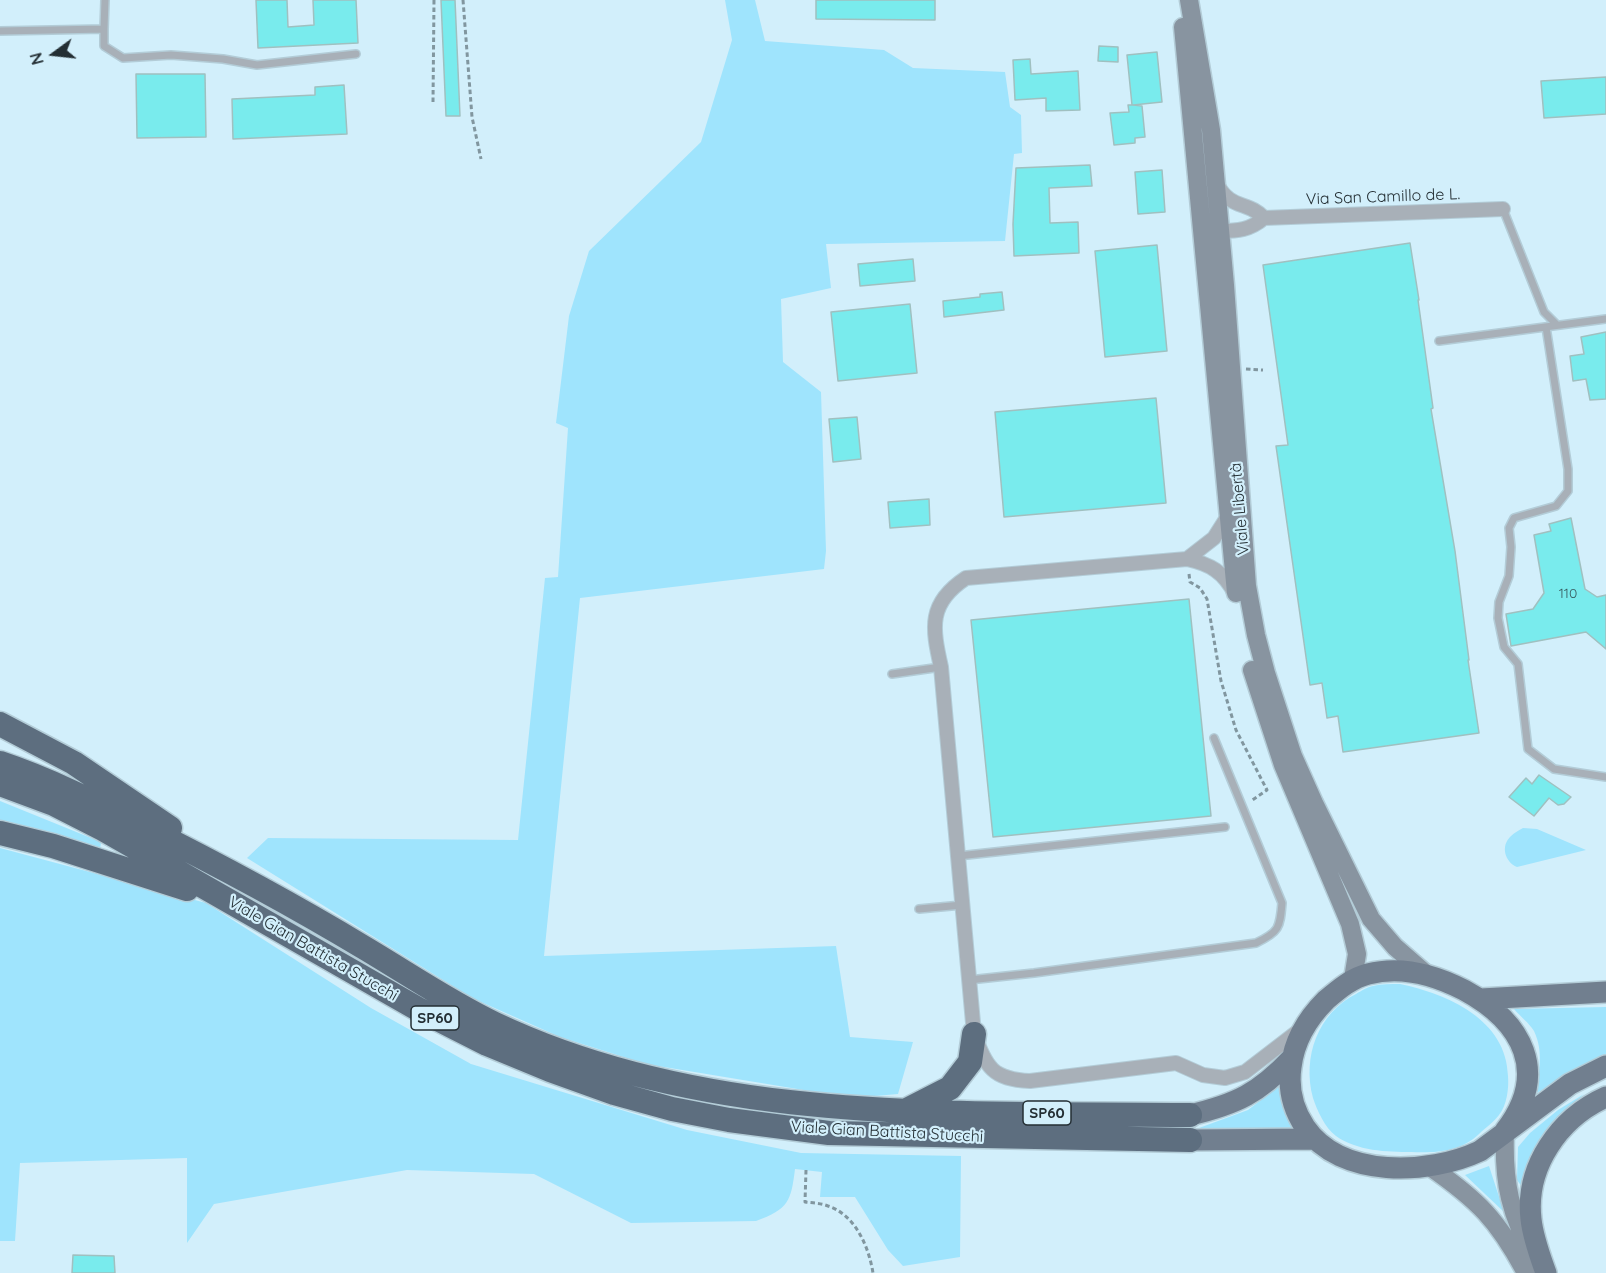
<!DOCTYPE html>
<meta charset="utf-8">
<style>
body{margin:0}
#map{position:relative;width:1606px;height:1273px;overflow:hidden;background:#d2effb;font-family:Quicksand,sans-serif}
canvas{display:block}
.north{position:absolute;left:24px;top:24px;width:60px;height:60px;-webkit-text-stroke:4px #d2effb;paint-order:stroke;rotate:255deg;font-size:16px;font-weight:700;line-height:24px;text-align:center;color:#242f34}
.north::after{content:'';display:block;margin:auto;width:21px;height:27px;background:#242f34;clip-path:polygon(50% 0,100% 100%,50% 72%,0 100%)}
</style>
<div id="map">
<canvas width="1606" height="1273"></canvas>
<div class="north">N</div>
</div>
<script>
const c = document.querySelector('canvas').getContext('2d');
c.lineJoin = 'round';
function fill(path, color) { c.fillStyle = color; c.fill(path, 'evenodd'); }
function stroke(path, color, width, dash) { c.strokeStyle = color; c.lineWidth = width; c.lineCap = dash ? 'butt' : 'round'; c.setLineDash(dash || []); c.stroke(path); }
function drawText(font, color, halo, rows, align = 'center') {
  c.font = font + ' Quicksand,sans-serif'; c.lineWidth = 4.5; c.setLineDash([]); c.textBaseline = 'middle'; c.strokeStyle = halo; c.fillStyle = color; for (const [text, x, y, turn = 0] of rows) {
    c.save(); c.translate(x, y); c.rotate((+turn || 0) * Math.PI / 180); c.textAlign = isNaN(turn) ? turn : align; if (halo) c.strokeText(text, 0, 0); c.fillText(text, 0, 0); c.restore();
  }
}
const green = new Path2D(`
 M725 0H755L765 41 884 50 913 68 1005 72 1010 107 1021 115 1022 153 1014 154 1005 241 826 244 831 288 781 299 783 362 821 392 826 551 824 569 580 598 544 956 836 946 850 1037 913 1042 898 1094 852 1098 646 1064 560 1037 472 998 247 858 268 838 518 840 545 578 558 577 568 428 556 423 569 316 589 251 701 142 732 40Z
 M0 801 101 842 100 851 0 826Z
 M1523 828 1537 829 1586 850 1517 867C1505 862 1500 846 1511 836 1514 833 1519 830 1523 828Z
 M0 848 206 903 371 1008 471 1064 687 1130 801 1153 961 1156 960 1257 903 1266 888 1250 855 1197H820L822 1172 795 1169C791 1201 789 1209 756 1221L631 1223 534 1174 407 1170 214 1204 187 1243V1158L20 1163 15 1241H0Z
 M1400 984C1448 994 1507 1020 1508 1076 1509 1088 1507 1105 1499 1115 1494 1122 1485 1128 1479 1134 1460 1152 1436 1153 1411 1152 1387 1152 1357 1151 1336 1136 1325 1128 1317 1110 1313 1098 1302 1057 1318 1013 1356 994 1361 991 1367 987 1373 986 1381 984 1391 984 1400 984Z
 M1606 1007V1057L1584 1066 1535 1094C1539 1073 1544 1052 1534 1031 1529 1023 1520 1016 1514 1009Z
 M1279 1086 1293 1129 1199 1128 1248 1110Z
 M1584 1094 1551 1124 1530 1162 1522 1187 1517 1180 1518 1147 1530 1133 1558 1110Z
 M1489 1166 1504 1212 1465 1175Z`);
const building = new Path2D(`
 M256 0H287L288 27 314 25 313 0H356L358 43 258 48Z
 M441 0H455L460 116H446Z
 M816 0H935V20L816 19Z
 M1099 46 1118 47V62L1098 61Z
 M1157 52 1162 102 1133 105 1142 106 1145 137 1135 138V143L1114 145 1110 113 1129 112 1128 105H1132L1127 55Z
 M1030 59 1031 74 1078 71 1080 110 1046 111V98L1015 100 1013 60Z
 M136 74H205L206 137 137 138Z
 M1606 77V114L1544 118 1541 81Z
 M344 85 347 134 233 139 232 99 315 95V87Z
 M1090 165 1092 186 1049 188 1050 223 1078 222 1079 253 1014 256 1013 224 1016 168Z
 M1162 170 1165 212 1138 214 1135 172Z
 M1410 243 1419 300H1418L1433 408 1431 409 1455 551 1469 660H1468L1479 733 1343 752 1338 716 1327 718 1322 683 1310 685 1276 446 1288 445 1263 265Z
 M1157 245 1167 351 1105 357 1095 251Z
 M913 259 915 281 860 286 858 264Z
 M1002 292 1004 310 944 317 943 301 980 297V294Z
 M910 304 917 373 838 381 831 312Z
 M1606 332V399L1590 400 1586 379 1573 381 1570 356 1584 354 1581 337Z
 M1156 398 1166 503 1004 517 995 412Z
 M857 417 861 459 833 462 829 419Z
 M929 499 930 525 890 528 888 502Z
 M1571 518 1585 589 1597 597 1606 595V649L1586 632 1511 646 1506 614 1533 609 1544 593 1534 535 1551 531 1549 524Z
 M1189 599 1211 816 993 837 971 620Z
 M1539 775 1571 797 1564 804 1558 805 1549 798 1534 816 1509 797 1526 778 1532 784Z
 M73 1255 114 1256 115 1273H72Z`);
const path = new Path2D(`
 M463 0 472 117 481 159
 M433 102 434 0
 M1246 369 1263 370
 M1189 574 1190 582 1200 588 1207 599 1221 681 1236 730 1267 790 1251 801
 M806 1170 805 1202C813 1203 821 1203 828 1206 856 1215 869 1248 873 1273`);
const lane = new Path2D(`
 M104 29V46L123 58 171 55 223 59 257 65 356 54
 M0 31 104 29 105 0
 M1503 209 1544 312 1557 325
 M1546 327 1568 469V491L1556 506 1514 518 1509 528 1511 547 1509 576 1499 602 1498 618 1504 647 1518 664 1528 749 1554 769 1606 777
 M1439 341 1606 319
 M892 674 941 667
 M958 856 1225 827
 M919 909 962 905
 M969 980 1034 973 1256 943C1279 932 1280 928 1282 903L1214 738`);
const street = new Path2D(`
 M1217 184C1230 210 1249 201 1264 218
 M1264 218 1503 209
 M1220 231C1238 231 1250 230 1264 218
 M1187 559 1214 538 1228 516
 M1235 594C1224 572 1210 564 1187 559L966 578C928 603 932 627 941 667L974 1034C987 1068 992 1079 1030 1081L1176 1063 1203 1075 1225 1078 1245 1072 1301 1029`);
const secondary = new Path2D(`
 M1189 0 1211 130 1225 285 1247 586 1256 635 1266 673 1293 756 1314 803 1371 919 1395 947 1426 974
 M1183 27 1236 593
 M1252 670 1283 765 1350 924 1357 954 1353 979
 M1505 1131C1503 1183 1510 1215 1536 1261
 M1429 1166C1478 1200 1498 1220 1526 1273`);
const primary = new Path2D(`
 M1481 999 1606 992
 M1190 1115C1237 1104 1259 1093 1292 1058
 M1505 1131C1550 1073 1523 1022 1464 990 1435 975 1402 965 1368 974 1352 978 1339 989 1326 1000 1308 1018 1294 1041 1291 1067 1288 1088 1293 1109 1305 1127 1341 1179 1429 1175 1480 1151L1570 1084 1606 1066
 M1190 1140 1314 1139
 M1546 1273C1540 1256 1533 1238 1531 1219 1525 1167 1559 1118 1606 1097`);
const highway = new Path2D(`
 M0 724 74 763 170 828
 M0 763C48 779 94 802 139 825 215 863 290 903 363 947 407 973 449 1002 495 1024 711 1126 958 1112 1190 1115
 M0 784 54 804 103 829 418 1009 487 1044 550 1070 614 1093 672 1109 729 1120 829 1133 1190 1140
 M0 833 53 846 187 889
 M909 1109 950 1088 970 1062 974 1034`);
const numberNames = [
 ["110",1568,594]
];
const shields = [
 [435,1018,48],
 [1047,1113,48]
];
const shieldNames = [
 ["SP60",435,1018],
 ["SP60",1047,1113]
];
const streetNames = [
 ["Via San Camillo de L.",1383,197,-2],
 ["Viale Libertà",1240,509,-95],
 ["Viale Gian Battista Stucchi",313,949,30],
 ["Viale Gian Battista Stucchi",887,1132,3]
];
fill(green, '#9fe4fd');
fill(building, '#79ebed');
stroke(building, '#a0c0c0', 1.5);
stroke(lane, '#b3ccd7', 10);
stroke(street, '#b3ccd7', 16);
stroke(secondary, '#b3ccd7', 21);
stroke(primary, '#b3ccd7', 24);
stroke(highway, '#b3ccd7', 27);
stroke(path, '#81969f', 3, [4.5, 3]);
stroke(lane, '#a8b0b8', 7);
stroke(street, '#a8b0b8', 14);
stroke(secondary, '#8894a0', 18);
stroke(primary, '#717f8f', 21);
stroke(highway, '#5d6e7f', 24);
drawText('14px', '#395e62', null, numberNames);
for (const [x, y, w] of shields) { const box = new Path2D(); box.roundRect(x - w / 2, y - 12, w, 24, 4.5); c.fillStyle = '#d2effb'; c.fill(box); stroke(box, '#242f34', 1.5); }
drawText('bold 15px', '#242f34', null, shieldNames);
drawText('16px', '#242f34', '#d2effb', streetNames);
</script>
